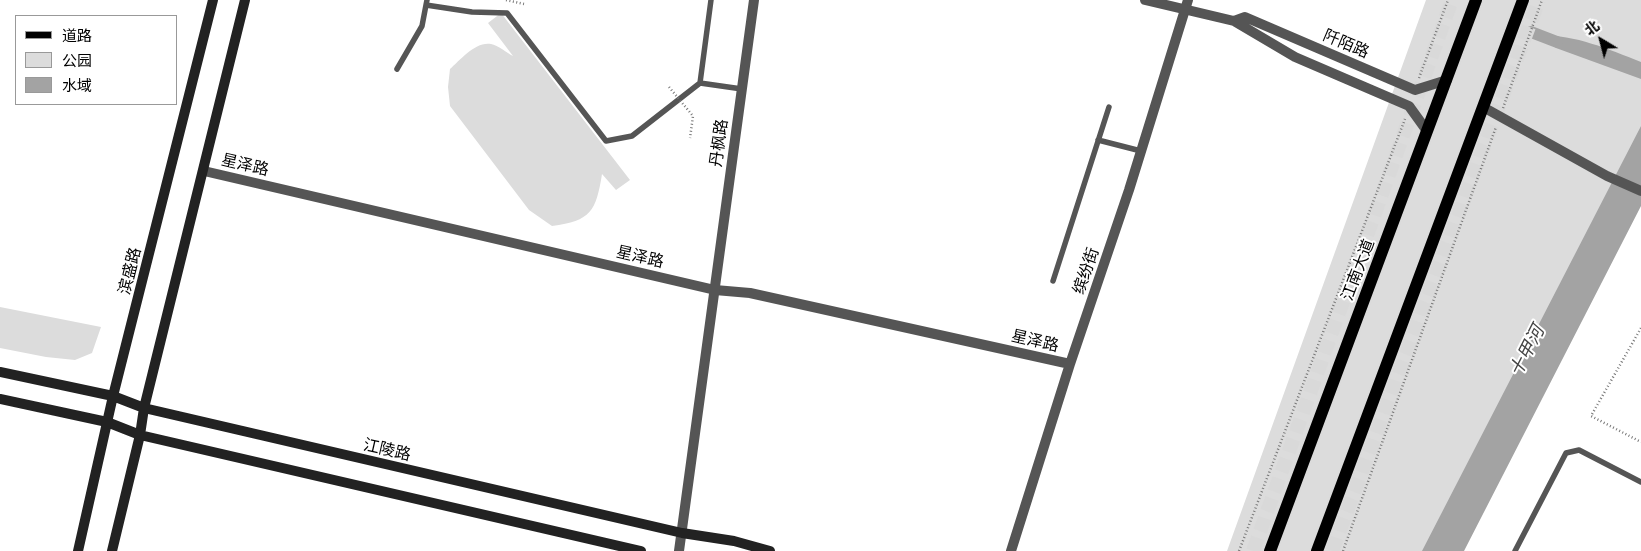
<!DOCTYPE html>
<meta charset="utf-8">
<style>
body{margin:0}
#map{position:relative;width:1641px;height:551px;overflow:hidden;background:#fff;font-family:"Asap Condensed","Noto Sans SC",sans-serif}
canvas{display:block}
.legend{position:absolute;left:15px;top:15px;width:162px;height:90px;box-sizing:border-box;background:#fff;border:1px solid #999;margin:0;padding:6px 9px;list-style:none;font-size:15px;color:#000}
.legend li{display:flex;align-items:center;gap:10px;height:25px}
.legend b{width:25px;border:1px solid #999}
.north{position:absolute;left:1576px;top:15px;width:50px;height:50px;-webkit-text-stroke:4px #fff;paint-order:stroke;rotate:323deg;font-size:14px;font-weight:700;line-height:20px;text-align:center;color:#000}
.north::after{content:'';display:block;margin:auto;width:18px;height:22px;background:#000;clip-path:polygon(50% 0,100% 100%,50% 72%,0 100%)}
</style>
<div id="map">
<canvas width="1641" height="551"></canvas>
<ul class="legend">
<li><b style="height:6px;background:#000"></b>道路</li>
<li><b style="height:14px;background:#dcdcdc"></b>公园</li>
<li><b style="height:14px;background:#a3a3a3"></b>水域</li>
</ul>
<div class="north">北</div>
</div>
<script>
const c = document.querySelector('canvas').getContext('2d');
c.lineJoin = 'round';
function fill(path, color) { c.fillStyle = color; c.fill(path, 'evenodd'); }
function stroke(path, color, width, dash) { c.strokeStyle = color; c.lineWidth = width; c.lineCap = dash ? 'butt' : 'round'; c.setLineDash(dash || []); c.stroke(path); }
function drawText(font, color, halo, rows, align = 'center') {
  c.font = font + ' "Asap Condensed","Noto Sans SC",sans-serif'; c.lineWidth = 4; c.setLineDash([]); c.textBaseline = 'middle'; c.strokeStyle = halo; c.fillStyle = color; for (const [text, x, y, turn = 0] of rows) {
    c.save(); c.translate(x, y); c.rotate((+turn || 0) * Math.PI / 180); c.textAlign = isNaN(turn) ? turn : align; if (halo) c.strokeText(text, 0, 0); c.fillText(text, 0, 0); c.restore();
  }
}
const green = new Path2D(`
 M1426 0H1641V148L1428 551H1227Z
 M501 13 630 180 616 190 602 174C596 211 591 221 552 226L529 210 450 106 448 87 450 69C460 60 476 41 491 44 498 45 507 53 513 56L488 23Z
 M0 307 101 327 92 353 75 360 46 357 0 348Z`);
const water = new Path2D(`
 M1540 35C1576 35 1608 49 1641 62V79L1556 48Z
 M1641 126V206L1464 551H1422Z`);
const canal = new Path2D(`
 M1531 32 1557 42`);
const trunkTunnel = new Path2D(`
 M1253 551 1452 0
 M1332 551 1539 0`);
const path = new Path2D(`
 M506 0 524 4
 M1419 78 1448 0
 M1503 108 1542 0
 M1641 328 1591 416 1641 442
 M1239 551 1405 119
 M1343 551 1496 127`);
const service = new Path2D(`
 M427 0 426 5 472 12 507 13 606 141 632 136 700 83
 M711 0 700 83 742 89
 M397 69 422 26 426 5
 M1098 140 1141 151
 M1053 281 1109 107
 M1515 551 1566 453 1579 450 1641 482`);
const minor = new Path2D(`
 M204 171 715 290 750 293 1070 364
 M1011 551 1070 364 1129 190 1188 0`);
const tertiary = new Path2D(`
 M1145 0 1234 21 1295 57 1409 106 1427 131
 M1234 21 1245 17 1415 90 1447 80
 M1483 107 1607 176 1641 191
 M679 551 754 0`);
const secondary = new Path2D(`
 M0 372 113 396 144 408 682 533 734 541 770 551
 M0 399 107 422 140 435 641 551
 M78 551 113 396 213 0
 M112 551 140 435 144 408 245 0`);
const primary = new Path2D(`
 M1270 551 1476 0
 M1317 551 1523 0`);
const pathBridge = new Path2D(`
 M669 87 693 116 690 138`);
const streetNames = [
 ["阡陌路",1346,44,23],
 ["丹枫路",719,143,-82],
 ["星泽路",245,165,13],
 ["星泽路",640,257,13],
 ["江南大道",1358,270,-69],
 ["滨盛路",130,271,-76],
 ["缤纷街",1086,271,-71],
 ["星泽路",1035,341,13],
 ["江陵路",387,450,13]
];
const waterNames = [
 ["十甲河",1527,351,-63]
];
fill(green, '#dcdcdc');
fill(water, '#a3a3a3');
stroke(canal, '#a3a3a3', 12);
stroke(trunkTunnel, '#d9d9d9', 14, [14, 7]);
stroke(primary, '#dbdbdb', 15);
stroke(path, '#777', 2.5, [1, 2.5]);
stroke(service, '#555', 5.5);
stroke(minor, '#555', 10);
stroke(tertiary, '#555', 10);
stroke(secondary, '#222', 10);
stroke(primary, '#000', 12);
stroke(pathBridge, '#777', 2.5, [1, 2.5]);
drawText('16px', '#000', '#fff', streetNames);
drawText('italic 18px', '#444', '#fff', waterNames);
</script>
